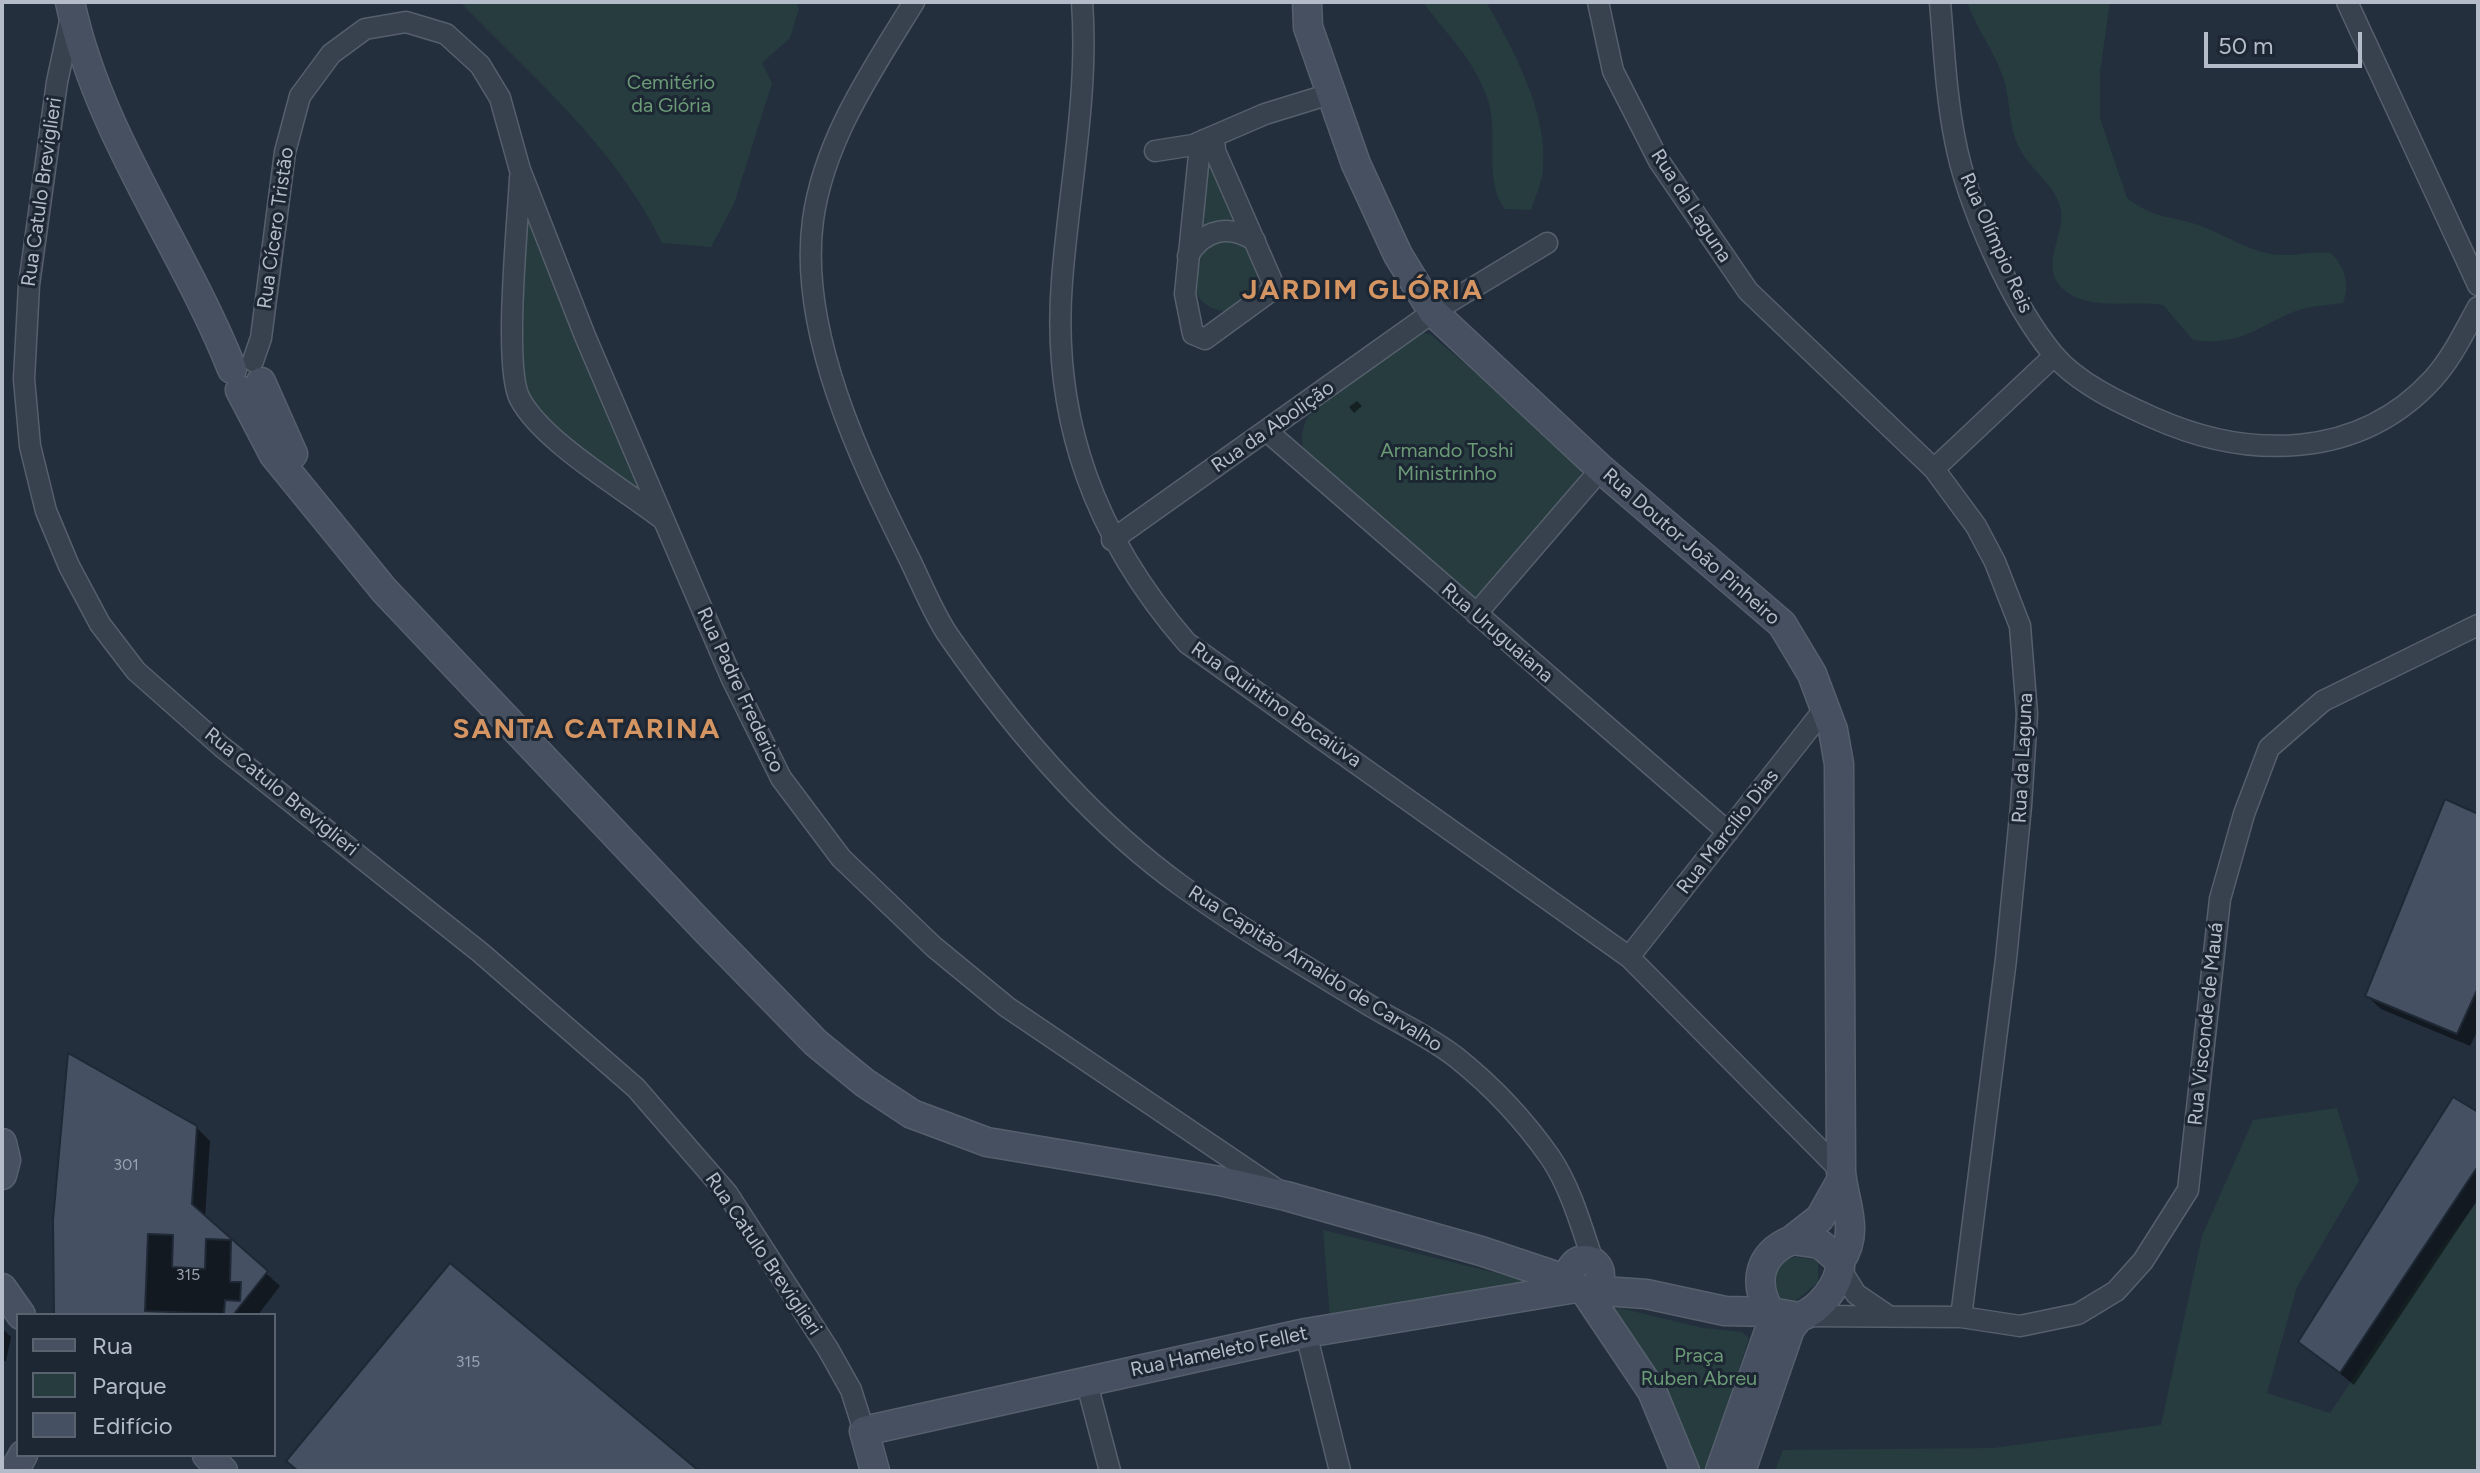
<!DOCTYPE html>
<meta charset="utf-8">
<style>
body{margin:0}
#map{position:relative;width:2480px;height:1473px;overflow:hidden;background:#242f3e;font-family:Figtree,sans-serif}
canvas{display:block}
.frame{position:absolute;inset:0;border:4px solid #b4bcc9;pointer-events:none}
.legend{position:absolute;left:16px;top:1313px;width:260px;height:144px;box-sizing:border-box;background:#1d2633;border:2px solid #59626f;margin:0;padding:10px 14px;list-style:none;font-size:24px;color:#b4bcc9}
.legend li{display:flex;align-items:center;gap:16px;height:40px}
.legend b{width:40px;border:2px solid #59626f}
.scale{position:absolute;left:2204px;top:32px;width:158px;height:36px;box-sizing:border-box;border:4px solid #b4bcc9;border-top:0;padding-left:10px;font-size:24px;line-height:28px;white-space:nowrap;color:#b4bcc9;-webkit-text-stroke:6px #1d2633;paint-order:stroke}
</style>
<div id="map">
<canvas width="2480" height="1473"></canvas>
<div class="frame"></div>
<ul class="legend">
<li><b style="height:10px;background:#465061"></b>Rua</li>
<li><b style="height:22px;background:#263c3f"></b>Parque</li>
<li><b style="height:22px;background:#455162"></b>Edifício</li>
</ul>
<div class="scale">50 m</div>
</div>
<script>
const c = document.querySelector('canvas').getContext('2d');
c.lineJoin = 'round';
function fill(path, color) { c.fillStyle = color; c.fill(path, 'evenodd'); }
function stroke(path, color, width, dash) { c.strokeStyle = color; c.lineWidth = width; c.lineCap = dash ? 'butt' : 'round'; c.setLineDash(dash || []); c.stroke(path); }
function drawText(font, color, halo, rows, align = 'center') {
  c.font = font + ' Figtree,sans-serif'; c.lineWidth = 6; c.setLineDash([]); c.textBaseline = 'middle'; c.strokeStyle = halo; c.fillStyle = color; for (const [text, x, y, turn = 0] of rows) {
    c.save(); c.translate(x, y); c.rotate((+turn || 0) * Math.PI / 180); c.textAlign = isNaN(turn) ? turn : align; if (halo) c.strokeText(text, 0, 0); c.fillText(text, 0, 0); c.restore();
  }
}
const green = new Path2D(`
 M460 2H796L799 8 790 38 762 63 772 83 734 204 711 247 662 243C617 149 532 76 460 2Z
 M1423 2H1486C1513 49 1548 112 1543 169 1542 183 1535 197 1531 210L1505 209C1483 182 1499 134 1488 100 1474 58 1448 37 1423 2Z
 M1967 2H2110L2100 72V118L2127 198C2155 220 2171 215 2201 226 2228 236 2252 254 2282 255 2299 256 2313 250 2331 253 2345 267 2350 284 2343 303 2326 305 2309 306 2293 312 2254 329 2239 346 2193 340L2163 305C2133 300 2087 312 2062 288 2038 264 2068 233 2060 206 2054 184 2031 170 2021 151 2008 129 2011 103 2004 80 1995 52 1977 29 1967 2Z
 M1205 151 1252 237 1200 238Z
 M527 206 642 496C615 475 565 445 545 421 505 373 524 266 527 206Z
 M1211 237 1246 239 1265 281 1261 293 1231 312C1200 310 1192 293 1189 265Z
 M1423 333 1431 335 1580 460 1581 475 1482 598H1471L1308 461C1300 444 1300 433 1308 416L1409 337Z
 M2337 1108 2359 1181 2297 1287 2267 1393 2330 1413 2444 1244 2478 1201V1471H1775L1783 1450 1994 1448 2161 1425 2202 1236 2253 1120Z
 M1323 1230 1532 1282 1330 1318Z
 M1795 1257 1813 1259 1818 1263V1282L1792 1304 1777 1301 1772 1274 1784 1261Z
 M1620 1308 1703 1328 1742 1332 1749 1338 1706 1471 1700 1470 1672 1404 1610 1309Z`);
const shadow = new Path2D(`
 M1357 401 1362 406 1354 413 1349 407Z
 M2478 816V1030L2470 1046 2381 1009 2367 996Z
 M2478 1114V1199L2354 1385 2301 1342Z
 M196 1127 210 1141 205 1218 280 1286 258 1315H56Z
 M2 1328 11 1337 6 1361H2Z`);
const building = new Path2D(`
 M2445 799 2478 814V988L2457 1034 2365 996Z
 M68 1053 197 1126 192 1204 268 1271 233 1315H54L53 1220Z
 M2453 1097 2478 1112V1166L2340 1373 2298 1342Z
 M148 1234 173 1235 172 1267 205 1269 206 1239 231 1240 230 1282H241L240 1301 225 1300 224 1314 145 1311Z
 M450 1263 699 1471H298L286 1461Z`);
const street = new Path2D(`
 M914 2C873 69 824 139 813 220 798 331 860 460 908 556 921 582 932 611 948 635 1013 729 1091 821 1183 887 1244 931 1310 969 1374 1008 1401 1024 1432 1038 1457 1058 1492 1086 1524 1120 1550 1157 1570 1186 1582 1228 1593 1261
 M1082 2C1089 94 1069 189 1062 281 1051 421 1096 538 1187 643L1629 957 1841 1171
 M1598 2 1613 71 1659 161 1748 291 1934 469 1976 526 1995 562 2020 626 2027 714 2021 806 2006 959 1961 1317
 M1940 2C1944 48 1946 95 1955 140 1967 204 2011 303 2053 354 2077 383 2120 403 2154 418 2248 460 2359 460 2433 379 2452 358 2464 332 2478 307
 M2347 2 2478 285
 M71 17 57 82 29 285 24 379 30 446 46 511 69 566 100 624 136 671 222 747 481 953 636 1088 727 1193 828 1349 851 1390 864 1431
 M1204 140 1199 155 1185 294 1193 334 1205 339 1275 288 1215 151 1214 136
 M1155 151 1193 145 1265 114 1330 94
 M520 178C518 221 503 368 520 399 542 441 622 488 661 518
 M1188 256C1203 229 1230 224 1255 241
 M253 361 261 338 285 152 300 96 331 54 365 29 406 22 446 34 480 65 500 98 520 170 585 336 732 679 781 778 841 858 934 947 1007 1007 1276 1189
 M1268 432 1728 832
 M1934 469 2054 356
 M1112 540 1433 312 1547 243
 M1476 614 1601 469
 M1629 957 1826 707
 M1841 1270 1856 1294 1887 1315
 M1804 1316 1961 1317 2020 1326 2078 1314 2116 1291 2143 1261 2188 1190 2220 899 2244 814 2269 748 2323 701 2478 625
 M1306 1333 1340 1471
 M1086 1380 1110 1471`);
const secondary = new Path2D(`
 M70 2C98 134 183 246 232 369
 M1307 2 1308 27 1356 164 1398 255 1433 312 1601 469 1782 624 1812 674 1833 730 1839 764 1841 1171C1843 1201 1861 1231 1840 1261
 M261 382 293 454
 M240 390 274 455 384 590 706 930 816 1043 865 1083 912 1114 987 1142 1220 1181 1286 1196 1481 1251 1571 1281
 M2 1143 6 1160 2 1175
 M1792 1240 1820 1244 1840 1261C1842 1283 1819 1311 1799 1317L1770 1312C1753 1283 1758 1254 1792 1240Z
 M1792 1240 1820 1218 1842 1179
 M1570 1275a15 15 0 1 1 30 0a15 15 0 1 1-30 0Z
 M2 1288 21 1315
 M1584 1290 1652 1391 1685 1471
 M1589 1290 1646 1294 1725 1311 1770 1312
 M207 1455 223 1471
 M14 1471 23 1455
 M875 1471 864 1431 1306 1333 1576 1288
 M1720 1471 1775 1314
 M1741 1471 1790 1329 1799 1317`);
const numberNames = [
 ["301",126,1165],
 ["315",188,1275],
 ["315",468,1362]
];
const parkNames = [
 ["Cemitério",671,83],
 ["da Glória",671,106],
 ["Armando Toshi",1447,451],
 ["Ministrinho",1447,474],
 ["Praça",1699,1356],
 ["Ruben Abreu",1699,1379]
];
const streetNames = [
 ["Rua Catulo Breviglieri",42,192,-82],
 ["Rua da Laguna",1691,206,57],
 ["Rua Cícero Tristão",276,228,-82],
 ["Rua Olímpio Reis",1996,243,66],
 ["Rua da Abolição",1273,427,-35],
 ["Rua Doutor João Pinheiro",1691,547,41],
 ["Rua Uruguaiana",1497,633,41],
 ["Rua Padre Frederico",740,690,65],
 ["Rua Quintino Bocaiúva",1276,705,35],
 ["Rua da Laguna",2023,758,-87],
 ["Rua Catulo Breviglieri",281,792,39],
 ["Rua Marcílio Dias",1728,832,-52],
 ["Rua Capitão Arnaldo de Carvalho",1315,969,32],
 ["Rua Visconde de Mauá",2206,1024,-84],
 ["Rua Catulo Breviglieri",763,1254,56],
 ["Rua Hameleto Fellet",1219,1352,-12]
];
const districtNames = [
 ["JARDIM GLÓRIA",1363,291],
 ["SANTA CATARINA",587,730]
];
fill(green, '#263c3f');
fill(shadow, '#0007');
fill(building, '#455162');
stroke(building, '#1f2835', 2);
stroke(street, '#565f6c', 23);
stroke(secondary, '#565f6c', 31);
stroke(street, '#38414e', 20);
stroke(secondary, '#465061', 28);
drawText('16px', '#98a1af', null, numberNames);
drawText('20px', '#6b9a76', '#1d2633', parkNames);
drawText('20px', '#b4bcc9', '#1d2633', streetNames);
c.letterSpacing = '2px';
drawText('bold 28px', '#d59563', '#1d2633', districtNames);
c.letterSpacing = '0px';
</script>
